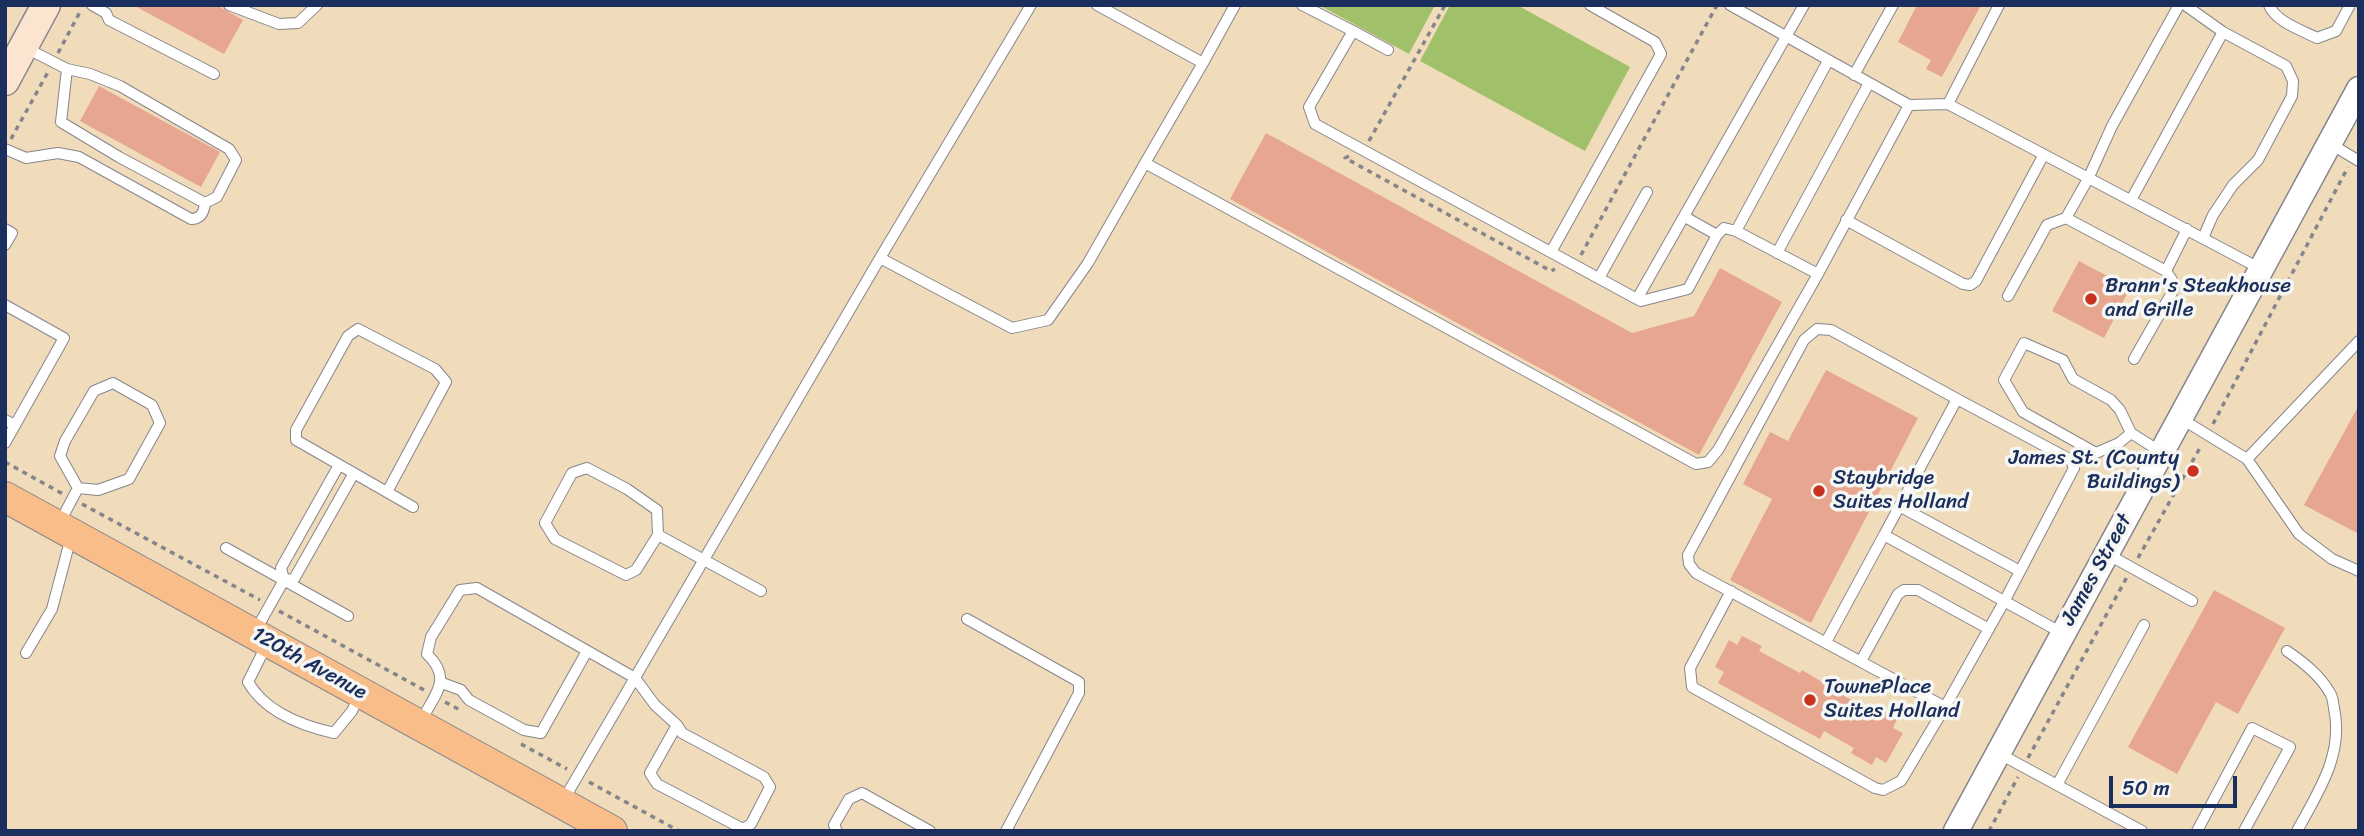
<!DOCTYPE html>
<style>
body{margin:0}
#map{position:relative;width:2364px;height:836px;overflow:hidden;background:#f0dbba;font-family:Sriracha,sans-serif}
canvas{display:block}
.frame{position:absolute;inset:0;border:7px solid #1b2f5e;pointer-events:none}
.scale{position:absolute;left:2109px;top:776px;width:128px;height:32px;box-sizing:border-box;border:4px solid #1b2f5e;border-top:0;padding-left:9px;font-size:21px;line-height:24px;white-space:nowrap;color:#1b2f5e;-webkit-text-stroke:5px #f6f6f2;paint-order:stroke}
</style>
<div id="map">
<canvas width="2364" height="836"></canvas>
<div class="frame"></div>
<div class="scale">50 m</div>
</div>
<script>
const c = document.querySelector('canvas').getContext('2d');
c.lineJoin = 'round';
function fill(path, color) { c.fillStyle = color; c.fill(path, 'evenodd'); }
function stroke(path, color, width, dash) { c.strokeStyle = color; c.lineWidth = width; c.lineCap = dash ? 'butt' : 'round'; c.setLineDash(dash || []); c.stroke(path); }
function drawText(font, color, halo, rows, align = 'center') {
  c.font = font + ' Sriracha,sans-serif'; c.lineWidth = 7; c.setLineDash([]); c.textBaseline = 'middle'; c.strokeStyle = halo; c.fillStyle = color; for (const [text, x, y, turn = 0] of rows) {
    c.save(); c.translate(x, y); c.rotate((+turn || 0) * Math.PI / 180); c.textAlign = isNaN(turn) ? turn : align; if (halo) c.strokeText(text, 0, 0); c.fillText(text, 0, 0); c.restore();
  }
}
const green = new Path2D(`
 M1319 5H1435L1409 54Z
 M1450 5H1517L1630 67 1585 151 1420 61Z`);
const building = new Path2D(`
 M133 5H216L243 20 224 54Z
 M1917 5H1981L1942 77 1926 69 1931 60 1898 42Z
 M99 86 220 152 201 187 80 121Z
 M1266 133 1632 333 1694 316 1720 268 1782 302 1699 455 1230 199Z
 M2079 261 2130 288 2104 338 2052 311Z
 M1826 370 1918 418 1811 623 1730 580 1772 499 1743 484 1770 432 1788 441Z
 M2359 405V534L2304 505Z
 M2214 590 2285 628 2238 714 2216 702 2177 774 2128 747Z
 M1742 636 1762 646 1759 651 1800 673 1802 670 1822 682 1826 675 1849 688 1844 696 1872 711 1875 707 1897 719 1893 728 1903 733 1886 763 1876 757 1872 765 1851 753 1854 748 1824 731 1820 739 1718 683 1724 672 1715 667 1729 640 1737 645Z`);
const path = new Path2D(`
 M58 53 81 10
 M11 139 48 72
 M1369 141 1445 5
 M1349 156 1345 158 1551 271 1555 269
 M1581 255 1717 5
 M2213 424 2348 167
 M5 462 63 494
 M82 504 260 600
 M2138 558 2201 446
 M279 611 426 691
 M445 702 460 710
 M521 744 567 769
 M2028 758 2127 577
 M589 782 679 831
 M1989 831 2018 777`);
const service = new Path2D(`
 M92 5 106 13 109 20 214 74
 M229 5 279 24 298 23 317 5
 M1097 5 1203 63 1235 5
 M1302 5 1353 31 1309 107 1315 124 1637 299 1641 301 1688 289 1717 235 1724 228 1736 231 1818 274
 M1730 5 1909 105
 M1999 5 1948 104 2261 269
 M2185 5 2223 32 2286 66 2293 81 2292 96 2258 160 2233 185 2213 215 2203 238
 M2269 5C2276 22 2301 30 2317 38L2336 31 2350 5
 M1353 31 1388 50
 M24 47 67 69 90 74 120 86 229 149 236 160 217 197 205 203 119 157 61 122 67 69
 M1854 75 1893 5
 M2329 143 2359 161
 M5 149 26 158 58 153 79 157 191 219C201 219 204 212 205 203
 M1145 163 1203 63
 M2131 200 2223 32
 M1685 217 1717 235
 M1846 220 1963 284 1970 285 1976 281 2043 156
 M5 229 12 233 5 245
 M1736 231 1828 61
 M1551 252 1661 54 1655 42 1590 5
 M1777 253 1869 83
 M880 258 1012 328 1048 320 1088 263 1145 163 1696 464 1708 462 1718 450 1818 274 1909 105 1948 104
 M2166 271 2066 218 2088 179 2112 126 2179 5
 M1599 278 1647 192
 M2008 296 2047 225 2066 218
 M1637 299 1804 5
 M5 305 64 338 5 443
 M2134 359 2174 289 2172 280 2166 271 2187 229
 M1957 399 2071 460 2074 468 2005 600 1945 707 1696 573 1689 564 1688 555 1804 340 1817 329 1831 330 1957 399 1884 535 2062 633
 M2180 418 2247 459 2299 534 2332 559 2359 571
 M5 420 15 425
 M2131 433 2119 443 2096 453 2023 412 2004 380 2024 343 2063 360 2073 379 2111 400 2120 410 2131 433 2161 452
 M2247 459 2359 341
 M387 492 446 382 435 369 358 329 348 336 296 430V440L413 507
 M1899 506 2020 571
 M60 522 78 488 98 490 129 479 160 423 152 405 113 383 94 391 65 441 60 456 78 488
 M658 535 636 570 626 575 555 539 545 523 572 473 587 468 627 489 657 510 658 535 761 591
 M226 548 348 616
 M2107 554 2192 601
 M284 580 294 579 354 473
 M1731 591 1690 668 1692 687 1875 788 1883 790 1901 781 1945 707
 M967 619 1079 682V693L1006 831
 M256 630 284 580 281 568 339 465
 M1826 642 1884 535
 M267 644 248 682C265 712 303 726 334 733L352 711 359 696
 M2287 651C2303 662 2320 675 2330 693 2333 697 2333 703 2334 708 2344 755 2318 792 2297 831
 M26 653 52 609 71 537
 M1861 661 1898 594 1904 590H1918L1989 629
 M442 683 461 690 469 700 524 730 541 733 587 651
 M421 721C435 694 453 679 427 654L431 637 460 590 477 588 635 678 655 705 677 725 650 773 657 784 743 829 751 824 770 787 764 777 682 733 677 725
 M1998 753 2142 831
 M2057 785 2144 625
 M563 801 880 258 1031 5
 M837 831 834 825 849 799 862 793 930 831
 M2197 831 2252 728 2290 747 2244 831`);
const tertiary = new Path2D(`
 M1956 831 2359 89`);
const secondary = new Path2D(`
 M5 81 46 5`);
const primary = new Path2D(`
 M5 497 612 831`);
const markers = [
 [2091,299,7,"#c8321e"],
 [2193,471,7,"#c8321e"],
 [1819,491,7,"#c8321e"],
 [1810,700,7,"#c8321e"]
];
const poiNames = [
 ["Brann's Steakhouse",2105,287],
 ["and Grille",2105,311],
 ["James St. (County",2179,459,"right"],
 ["Buildings)",2179,483,"right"],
 ["Staybridge",1833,479],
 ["Suites Holland",1833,503],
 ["TownePlace",1824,688],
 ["Suites Holland",1824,712]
];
const streetNames = [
 ["James Street",2097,570,-61],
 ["120th Avenue",309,664,29]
];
fill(green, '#a0c16a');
fill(building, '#e7a68f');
stroke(service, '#86858c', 12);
stroke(tertiary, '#86858c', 27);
stroke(secondary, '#86858c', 31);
stroke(primary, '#86858c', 32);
stroke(path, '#86858c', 3.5, [5, 5]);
stroke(service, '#fff', 10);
stroke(tertiary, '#fff', 24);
stroke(secondary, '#fce5d0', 28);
stroke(primary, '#f8bd89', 30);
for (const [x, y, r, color] of markers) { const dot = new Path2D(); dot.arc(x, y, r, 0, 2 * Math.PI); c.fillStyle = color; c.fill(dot); stroke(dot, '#f6f6f2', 2.5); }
drawText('21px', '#1b2f5e', '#f6f6f2', poiNames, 'left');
drawText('21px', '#1b2f5e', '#f6f6f2', streetNames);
</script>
